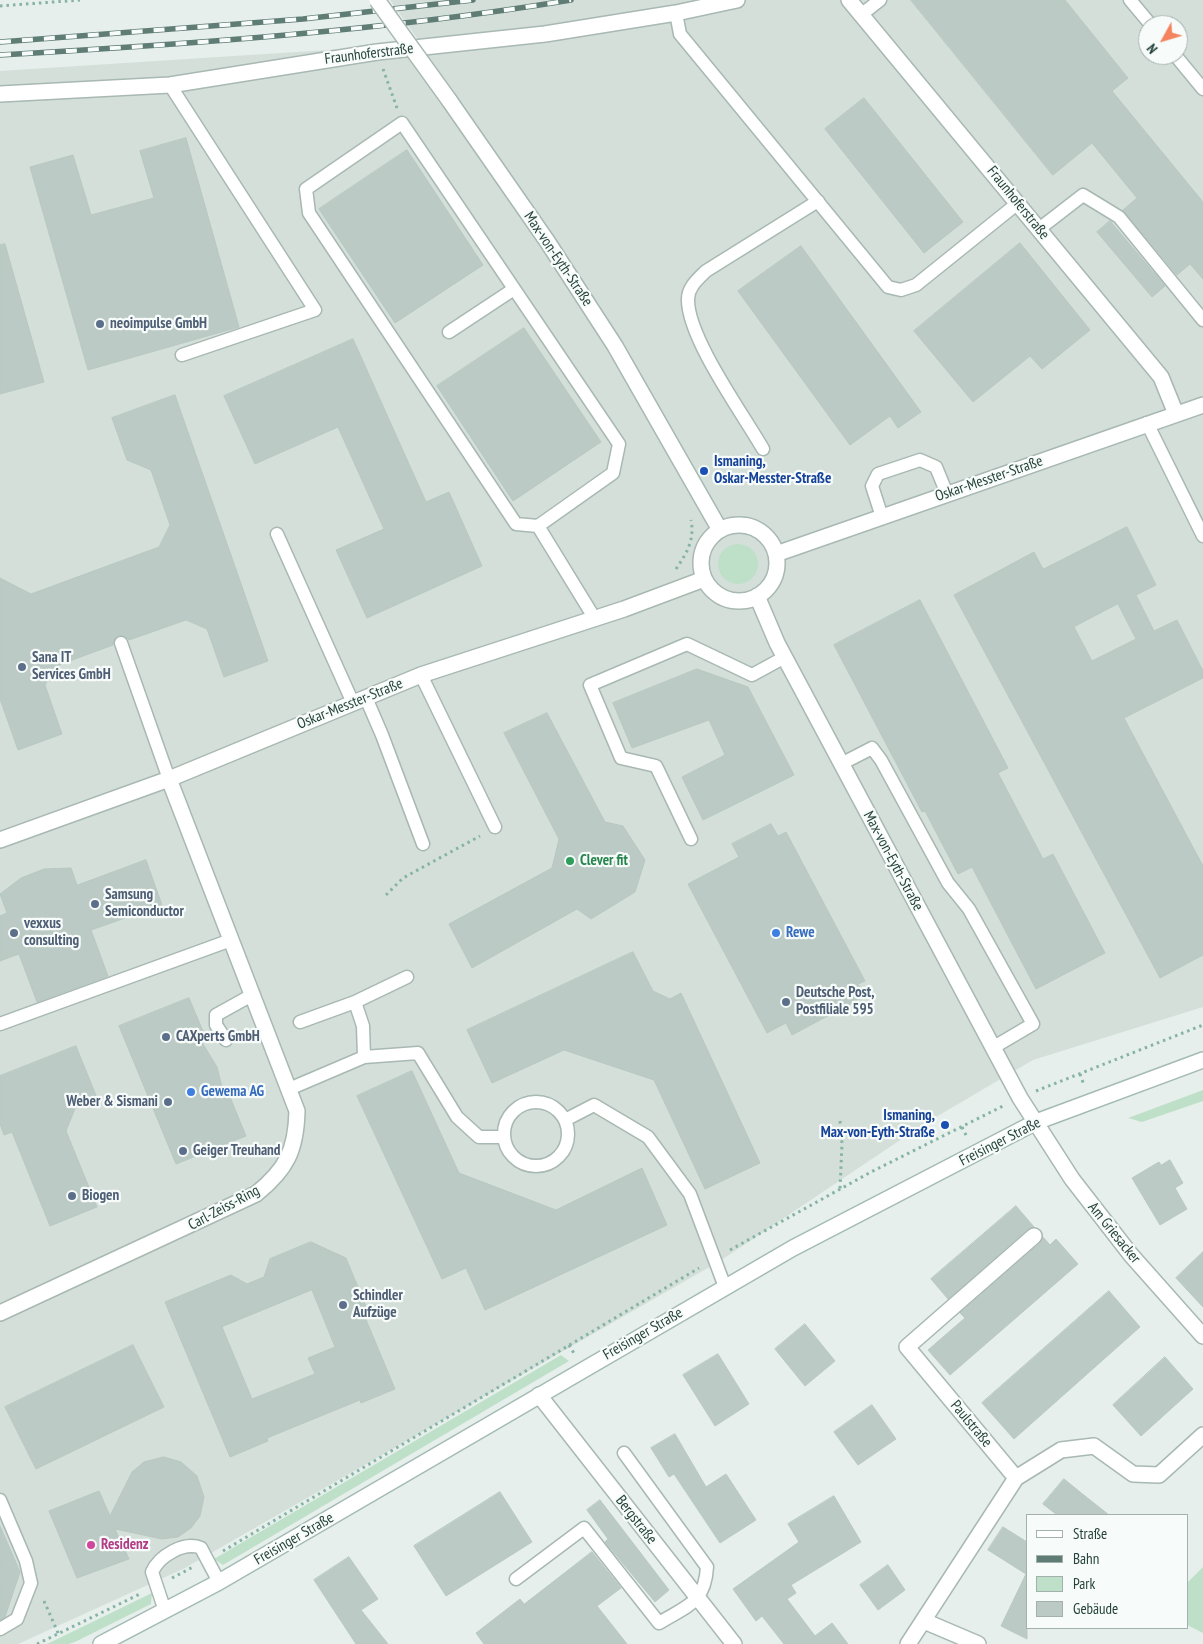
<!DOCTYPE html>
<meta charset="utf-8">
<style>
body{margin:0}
#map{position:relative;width:1203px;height:1644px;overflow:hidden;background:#e6efeb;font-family:"PT Sans Narrow",sans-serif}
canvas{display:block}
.legend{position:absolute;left:1026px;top:1514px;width:162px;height:115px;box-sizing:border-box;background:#f7fbf9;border:1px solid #a3b1ad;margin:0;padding:6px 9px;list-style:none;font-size:15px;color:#24423a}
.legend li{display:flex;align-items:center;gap:10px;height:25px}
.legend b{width:25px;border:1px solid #a3b1ad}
.north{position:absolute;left:1138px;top:15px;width:50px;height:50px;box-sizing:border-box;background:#f7fbf9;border:1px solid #a3b1ad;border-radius:50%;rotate:231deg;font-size:14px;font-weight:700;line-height:20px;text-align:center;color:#24423a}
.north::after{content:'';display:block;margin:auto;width:18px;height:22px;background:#f4845f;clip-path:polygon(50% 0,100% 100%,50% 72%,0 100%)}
</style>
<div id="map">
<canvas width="1203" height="1644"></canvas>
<ul class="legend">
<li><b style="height:6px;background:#fff"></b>Straße</li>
<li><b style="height:6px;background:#5f7d75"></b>Bahn</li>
<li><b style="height:14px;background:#bfe0c8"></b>Park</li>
<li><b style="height:14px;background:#bbcac4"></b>Gebäude</li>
</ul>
<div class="north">N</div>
</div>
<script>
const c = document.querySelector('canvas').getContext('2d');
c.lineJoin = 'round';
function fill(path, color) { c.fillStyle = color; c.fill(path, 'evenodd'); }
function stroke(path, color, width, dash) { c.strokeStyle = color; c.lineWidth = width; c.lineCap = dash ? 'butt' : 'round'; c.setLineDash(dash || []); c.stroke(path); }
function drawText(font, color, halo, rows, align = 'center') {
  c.font = font + ' "PT Sans Narrow",sans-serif'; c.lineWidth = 4.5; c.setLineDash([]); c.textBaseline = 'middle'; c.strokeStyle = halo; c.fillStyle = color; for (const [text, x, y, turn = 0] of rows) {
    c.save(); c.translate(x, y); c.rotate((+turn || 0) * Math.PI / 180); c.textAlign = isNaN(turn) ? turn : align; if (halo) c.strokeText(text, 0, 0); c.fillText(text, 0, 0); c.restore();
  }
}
const built = new Path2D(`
 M390 0H1203V1007L1033 1060 924 1124 720 1261 185 1568 18 1644H0V71L421 44ZM1148 25H1178V55H1148Z`);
const green = new Path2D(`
 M718 564a20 20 0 1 1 40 0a20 20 0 1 1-40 0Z
 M1203 1090V1101L1142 1122 1128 1118Z
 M561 1355 569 1361 223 1565 214 1559Z
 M1203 1567V1633L1187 1625V1583Z
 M152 1593 151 1604 77 1641 69 1644H47Z`);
const building = new Path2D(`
 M911 0H1065L1128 78 1112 91 1203 202V279L1190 264 1177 275 1123 210 1137 198 1092 143 1053 175Z
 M864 98 963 222 924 253 825 129Z
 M186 138 239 327 88 370 30 167 73 155 91 215 154 198 140 151Z
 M407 150 483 265 395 323 319 209Z
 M1110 221 1165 286 1152 297 1097 232Z
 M1020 243 1090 330 1042 369 1030 356 973 402 914 331Z
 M5 244 44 382 0 394V245Z
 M801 246 921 412 898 428 890 416 850 445 738 291Z
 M524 328 601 442 513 501 437 386Z
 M353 339 426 502 449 492 482 566 367 618 336 550 384 529 338 427 255 464 224 396Z
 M175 395 268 661 224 677 207 629 186 620 129 640 126 637 119 635 115 638 113 645 56 666 45 685 62 734 18 750 0 699V578L31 594 159 547 170 525 151 470 127 460 112 418Z
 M1127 527 1156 585 1136 595 1154 631 1177 620 1203 671V678L1124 718 1203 866V955L1160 978 954 595 1034 552 1043 569ZM1118 604 1136 639 1092 661 1074 627Z
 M920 600 1008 768 998 773 1043 859 1053 854 1105 953 1036 989 972 867 958 874 925 811 922 812 834 645Z
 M697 669 748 687 794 775 703 820 682 777 725 755 709 720 632 748 613 703Z
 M547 713 605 822 623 826 645 860 635 892 591 919 577 909 472 968 449 924 552 868 559 839 504 733Z
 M771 824 778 836 786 832 865 981 858 984 865 996 792 1035 786 1023 767 1033 688 884 739 857 732 844Z
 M146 860 162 905 91 930 108 976 37 1002 19 954 0 961V916L7 913 0 894 21 878 44 869 71 868 77 885Z
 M633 952 653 991 670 999 681 993 760 1163 705 1189 654 1080 564 1050 492 1083 467 1030Z
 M189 998 205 1036 200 1039 217 1067 225 1099 230 1097 246 1136 176 1164 119 1026Z
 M76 1046 97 1098 76 1106 66 1131 97 1207 50 1226 12 1132 4 1135 0 1124V1076Z
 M412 1071 459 1173 556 1210 642 1168 667 1225 485 1310 466 1268 442 1279 357 1096Z
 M1170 1160 1183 1183 1175 1188 1187 1209 1160 1225 1132 1178 1159 1162 1161 1165Z
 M1016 1206 1034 1227 1028 1229 948 1299 931 1279Z
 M1043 1237 1050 1245 1056 1239 1078 1264 950 1375 928 1350 965 1318 960 1313 1040 1243Z
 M311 1242 346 1258 369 1314 365 1315 367 1322 395 1389 361 1403 360 1400 267 1438 268 1441 230 1457 165 1302 231 1275 247 1284 264 1277 270 1259ZM312 1290 335 1347 308 1358 315 1374 252 1399 222 1327Z
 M1203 1252V1307L1176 1278Z
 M1109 1291 1140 1327 1014 1439 982 1403Z
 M805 1324 835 1361 805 1386 775 1349Z
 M133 1345 164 1407 36 1469 5 1407Z
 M718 1354 749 1404 715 1426 683 1375Z
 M1165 1357 1193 1389 1141 1436 1113 1405Z
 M872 1405 896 1439 858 1465 834 1432Z
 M675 1434 706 1487 726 1474 756 1520 720 1543 674 1474 669 1477 651 1448Z
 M164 1457 181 1462 197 1476 204 1497 200 1516 191 1528 178 1537 162 1539 115 1529 129 1559 77 1578 49 1511 99 1491 110 1516 132 1472 144 1462Z
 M1064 1479 1085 1496 1109 1515H1057L1043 1504Z
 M500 1492 532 1542 446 1596 414 1546Z
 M834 1496 861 1542 791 1585 796 1593 787 1599 815 1636 832 1623 848 1644H784L762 1616 756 1621 733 1589 799 1542 788 1524Z
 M600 1500 669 1590 655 1602 605 1542 608 1539 587 1510Z
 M0 1526 20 1572 5 1617 0 1620Z
 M1003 1527 1027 1542V1639L1001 1626 1026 1574 988 1550Z
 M592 1552 621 1588 597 1606 627 1644H484L476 1633 520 1599 524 1604Z
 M349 1557 378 1599 361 1610 388 1644H356L314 1580Z
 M888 1565 905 1590 878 1610 860 1585Z`);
const path = new Path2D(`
 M0 6 80 0
 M383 69 397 108
 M676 569C687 553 695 539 691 520
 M386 895 403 878 480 836
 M1080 1074 1084 1085
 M1036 1091 1203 1025
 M840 1121 842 1143 840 1189
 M962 1127 967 1137
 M730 1250 871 1172 1003 1106
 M569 1345 575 1355
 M223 1551 699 1268
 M172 1578 193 1567
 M44 1601 59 1635
 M37 1644 142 1593`);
const service = new Path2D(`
 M1130 0 1151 25
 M676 13 680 34 888 287 901 290 916 285 1018 203
 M862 14 880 0
 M1175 55 1203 89
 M170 85 315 310 182 355
 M402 123 619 444 613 473 538 526 516 524 309 213 306 189Z
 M1039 229 1083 195 1119 217 1203 320
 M449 332 514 289
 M1147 423 1203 536
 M763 449C743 414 687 337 688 299 688 287 698 279 706 271L818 201
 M882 517 872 486 878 474 920 460 936 467 947 494
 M538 526 595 619
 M277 534 353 703
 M121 643 169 779
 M421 675 495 827
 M366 698 382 735 423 844
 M841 764 872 748 881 760 948 883 969 909 1033 1024 994 1047
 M691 839 656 766 621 758 590 685 687 644 752 675 785 657
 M355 1002 407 977
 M300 1022 355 1002 363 1026 364 1057
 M0 1024 231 940
 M226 1040 216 1025V1015L252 995
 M289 1089 364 1057 418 1053 457 1117 479 1137H504
 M504 1134a32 32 0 1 1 64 0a32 32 0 1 1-64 0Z
 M565 1120 594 1105 648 1137 690 1194 725 1287
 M0 1500 26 1561 31 1583 17 1619 0 1629
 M516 1579 584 1528 659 1623C687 1606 705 1603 707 1567L624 1453
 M165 1611 152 1572C159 1556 184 1541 201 1548L219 1582`);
const minor = new Path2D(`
 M849 0 1161 377 1176 414
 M0 94 170 85 377 52 545 34 676 13 737 0
 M449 100 547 241 615 346 720 530
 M701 563a38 38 0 1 1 76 0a38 38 0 1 1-76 0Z
 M776 554 1203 405
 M757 596 777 643 1020 1098 1072 1179 1131 1255 1203 1336
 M0 840 169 779 421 675 624 609 704 579
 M0 1313 256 1194C287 1169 296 1150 297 1111L169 779
 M539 1395 734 1644
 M1016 1478 1061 1450 1094 1446 1133 1474 1159 1475 1203 1435
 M924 1621 978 1644
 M908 1644 1016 1478 907 1347 1034 1236`);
const secondary = new Path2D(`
 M101 1644 219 1582 793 1248 1036 1122 1203 1060`);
const rail = new Path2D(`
 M0 42 303 19 473 0
 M0 55C191 44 382 31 571 0`);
const minorBridge = new Path2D(`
 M377 0 449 100`);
const markers = [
 [100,324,5,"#5c6f8a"],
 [704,471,5,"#1a4fb4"],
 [22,667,5,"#5c6f8a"],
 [570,861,5,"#2e9e5b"],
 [95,904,5,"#5c6f8a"],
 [14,933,5,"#5c6f8a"],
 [776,933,5,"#3f7fe0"],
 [786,1002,5,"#5c6f8a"],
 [166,1037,5,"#5c6f8a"],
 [191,1092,5,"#3f7fe0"],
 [168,1102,5,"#5c6f8a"],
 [945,1125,5,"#1a4fb4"],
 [183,1151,5,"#5c6f8a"],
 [72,1196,5,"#5c6f8a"],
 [343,1305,5,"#5c6f8a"],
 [91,1545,5,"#d1479c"]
];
const streetNames = [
 ["Fraunhoferstraße",369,54,-7],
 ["Fraunhoferstraße",1018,203,51],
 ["Max-von-Eyth-Straße",558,259,56],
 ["Oskar-Messter-Straße",989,479,-19],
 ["Oskar-Messter-Straße",350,704,-22],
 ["Max-von-Eyth-Straße",893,861,62],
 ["Freisinger Straße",1000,1142,-27],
 ["Carl-Zeiss-Ring",224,1208,-28],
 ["Am Griesacker",1114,1233,51],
 ["Freisinger Straße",643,1334,-30],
 ["Paulstraße",971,1424,50],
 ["Bergstraße",636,1520,52],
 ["Freisinger Straße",294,1539,-30]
];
const serviceNames = [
 ["neoimpulse GmbH",110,324],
 ["Sana IT",32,658],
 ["Services GmbH",32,675],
 ["Samsung",105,895],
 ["Semiconductor",105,912],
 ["vexxus",24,924],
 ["consulting",24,941],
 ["Deutsche Post,",796,993],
 ["Postfiliale 595",796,1010],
 ["CAXperts GmbH",176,1037],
 ["Weber & Sismani",158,1102,"right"],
 ["Geiger Treuhand",193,1151],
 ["Biogen",82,1196],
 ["Schindler",353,1296],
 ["Aufzüge",353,1313]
];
const transitNames = [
 ["Ismaning,",714,462],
 ["Oskar-Messter-Straße",714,479],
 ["Ismaning,",935,1116,"right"],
 ["Max-von-Eyth-Straße",935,1133,"right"]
];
const leisureNames = [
 ["Clever fit",580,861]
];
const shopNames = [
 ["Rewe",786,933],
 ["Gewema AG",201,1092]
];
const hotelNames = [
 ["Residenz",101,1545]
];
fill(built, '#d4dfda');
fill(green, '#bfe0c8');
fill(building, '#bbcac4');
stroke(building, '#b8c9c2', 1);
stroke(service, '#a8b8b2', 15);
stroke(minor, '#a8b8b2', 18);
stroke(secondary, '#a4bbb3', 18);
stroke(path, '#86b3a5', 3, [2.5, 4]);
stroke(service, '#fff', 12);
stroke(minor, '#fff', 15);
stroke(secondary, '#fff', 15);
stroke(rail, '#5f7d75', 5.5);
stroke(rail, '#f7fbf9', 4, [11]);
stroke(minorBridge, '#a8b8b2', 18, []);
stroke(minorBridge, '#fff', 15);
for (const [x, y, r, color] of markers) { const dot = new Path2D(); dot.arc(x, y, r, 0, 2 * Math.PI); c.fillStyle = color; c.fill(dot); stroke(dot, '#f7fbf9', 2); }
drawText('15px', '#24423a', '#f7fbf9', streetNames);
drawText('bold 15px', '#4e5e75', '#f7fbf9', serviceNames, 'left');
drawText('bold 15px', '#164399', '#f7fbf9', transitNames, 'left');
drawText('bold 15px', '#27864d', '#f7fbf9', leisureNames, 'left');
drawText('bold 15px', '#366cbe', '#f7fbf9', shopNames, 'left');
drawText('bold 15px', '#b23c85', '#f7fbf9', hotelNames, 'left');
</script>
